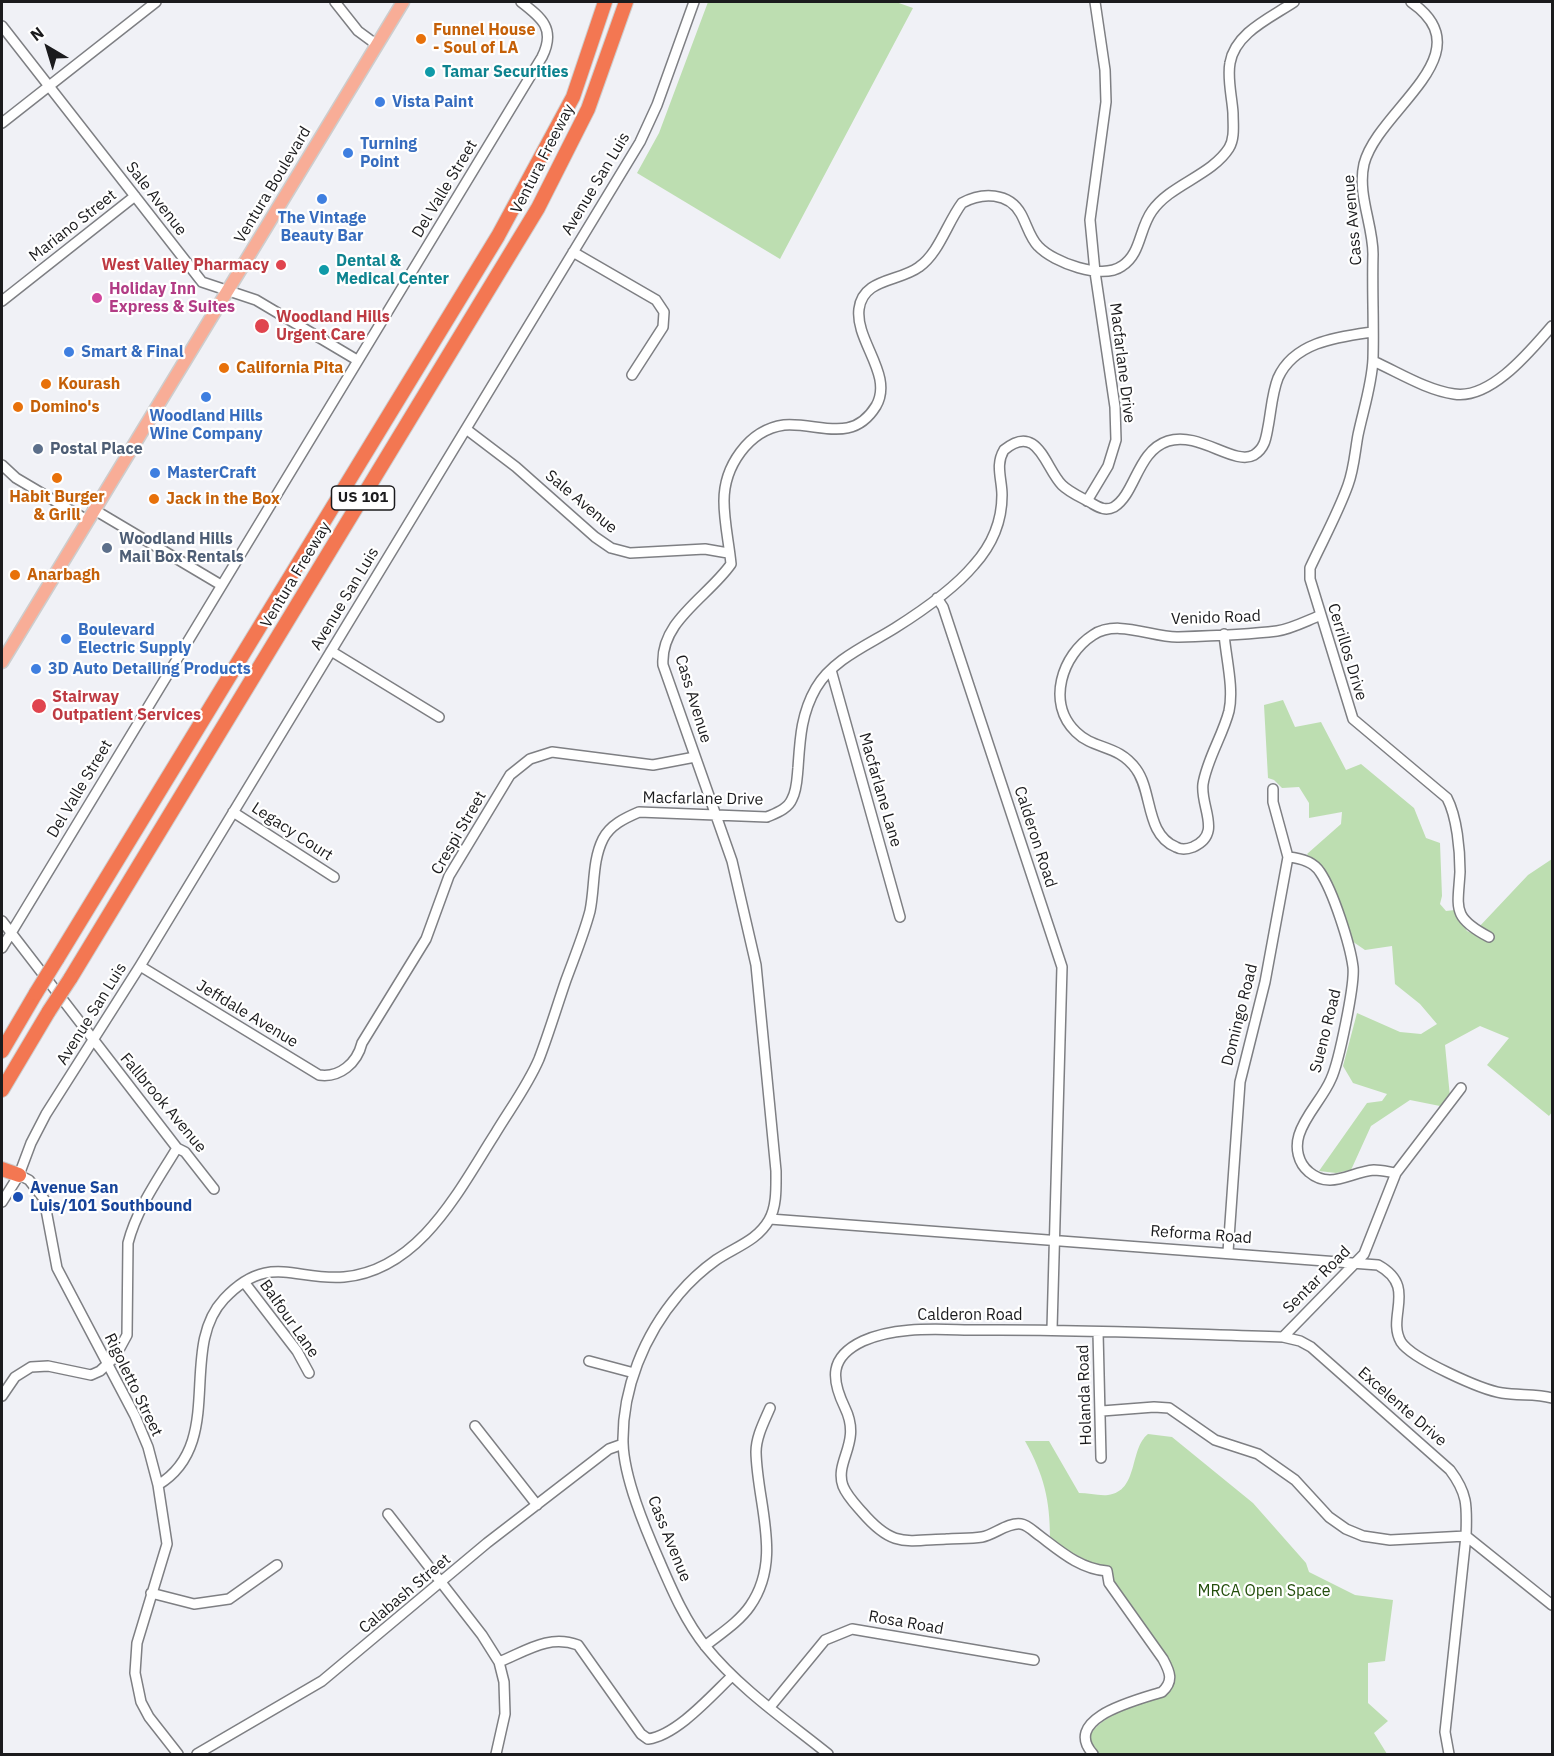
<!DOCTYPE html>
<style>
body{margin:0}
#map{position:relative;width:1554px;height:1756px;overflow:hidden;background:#f0f1f6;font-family:"IBM Plex Sans",sans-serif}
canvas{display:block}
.frame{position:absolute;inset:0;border:3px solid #1b1b1d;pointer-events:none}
.north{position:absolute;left:18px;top:18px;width:60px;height:60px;-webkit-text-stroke:4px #fff;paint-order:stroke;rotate:322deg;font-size:16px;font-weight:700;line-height:24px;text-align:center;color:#1b1b1d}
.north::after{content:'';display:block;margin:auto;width:21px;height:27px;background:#1b1b1d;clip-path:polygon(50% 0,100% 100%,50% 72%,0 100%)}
</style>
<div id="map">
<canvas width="1554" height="1756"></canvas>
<div class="frame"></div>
<div class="north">N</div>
</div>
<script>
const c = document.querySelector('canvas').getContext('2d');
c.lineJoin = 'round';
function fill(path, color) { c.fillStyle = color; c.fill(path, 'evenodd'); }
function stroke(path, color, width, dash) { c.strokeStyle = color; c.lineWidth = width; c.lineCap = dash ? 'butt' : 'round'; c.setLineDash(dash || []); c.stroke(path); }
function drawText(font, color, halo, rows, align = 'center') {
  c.font = font + ' "IBM Plex Sans",sans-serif'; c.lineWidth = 4.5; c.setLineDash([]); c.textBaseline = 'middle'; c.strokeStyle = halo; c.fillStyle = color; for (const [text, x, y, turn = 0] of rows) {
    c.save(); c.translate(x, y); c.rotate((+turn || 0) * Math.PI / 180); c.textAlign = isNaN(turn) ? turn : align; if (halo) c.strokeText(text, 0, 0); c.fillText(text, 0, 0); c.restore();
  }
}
const green = new Path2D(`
 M708 2H896L913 8 780 259 637 173 659 133Z
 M1283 700 1295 727 1321 722 1346 770 1361 764 1414 808 1426 838 1440 843 1442 896 1440 904 1446 911 1455 910 1467 931 1492 942 1495 936 1478 928 1528 875 1552 859V1112L1549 1116 1487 1065 1509 1038 1480 1026 1445 1045 1450 1097 1440 1106 1410 1100 1371 1126 1351 1170 1336 1173 1319 1171 1367 1103 1382 1101 1387 1094 1353 1083 1343 1066 1357 1013 1400 1032 1421 1034 1437 1024 1420 1004 1395 984 1392 946 1365 950 1349 939 1332 883 1307 854 1341 824 1342 812 1309 818V803L1299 787 1282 788 1274 780 1268 778 1264 705Z
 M1148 1434 1172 1437 1253 1503 1306 1563 1309 1572 1355 1595 1393 1600 1385 1661 1368 1663V1703L1388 1721 1374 1733 1387 1754H1097L1087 1743C1092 1716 1143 1703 1167 1693 1179 1681 1176 1675 1170 1661L1104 1569 1068 1551 1050 1538C1050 1500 1044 1475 1025 1441H1049L1079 1493C1088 1493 1099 1496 1108 1495 1139 1491 1129 1449 1148 1434Z`);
const minor = new Path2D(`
 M335 2 358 31 377 45
 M1411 2C1486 54 1378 109 1364 164 1357 194 1373 225 1373 254 1372 289 1374 324 1373 359 1372 384 1363 411 1358 435 1355 451 1354 469 1348 485 1338 513 1323 540 1310 568V579L1353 719 1447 798C1457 817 1460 850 1460 872 1458 908 1451 917 1489 937
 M2 26 202 282 256 300 357 360
 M2 123 156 2
 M573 252 656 300 664 312 663 327 632 375
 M2 301 135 196
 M1373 361C1398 372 1426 390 1454 394 1491 400 1531 350 1552 326
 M466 429 516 467 595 537 611 548 630 553 705 549 728 553
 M2 465 16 478 87 520
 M1087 501 1108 466 1116 440 1115 407 1095 272 1090 220 1106 102 1105 70 1095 2
 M93 509 221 585
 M937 598 943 607 1062 967 1052 1329
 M1224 634C1226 658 1234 688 1229 711 1223 735 1207 759 1203 784 1200 807 1223 834 1193 847 1188 849 1181 850 1176 847 1145 834 1153 792 1136 769 1118 744 1094 750 1076 732 1046 703 1062 655 1093 635 1117 619 1151 637 1177 637 1210 636 1245 635 1277 631 1291 629 1306 621 1319 616
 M331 651 439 717
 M831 670 900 917
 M233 812 334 877
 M1288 857C1300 858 1313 861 1320 872 1333 891 1350 944 1353 967 1355 984 1339 1062 1331 1079 1323 1098 1305 1115 1299 1135 1295 1148 1298 1163 1309 1172 1330 1190 1350 1172 1374 1170 1381 1170 1389 1172 1396 1173
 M2 921 177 1148 185 1152 214 1189
 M2 948 542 57C556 29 542 18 521 2
 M140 966 319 1075C340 1078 357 1063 362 1043L426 939 449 876 510 775 530 759 552 752 653 765 695 757
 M19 1175 29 1180 44 1199 57 1268 135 1416 148 1447 158 1485 167 1544 137 1643 135 1673 141 1702 149 1717 178 1754
 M2 1202 19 1175 31 1143 46 1114 140 966 640 142 657 105 694 2
 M770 1219 1378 1265C1418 1287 1386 1316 1401 1342 1412 1359 1482 1390 1502 1393 1519 1396 1536 1393 1552 1398
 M1228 1252 1240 1082 1265 982 1288 857 1273 802V789
 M244 1282 297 1351 309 1373
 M1098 1332 1101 1458
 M1283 1337 1364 1254 1396 1173 1461 1088
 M589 1361 634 1373
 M2 1396 15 1377 31 1367 48 1366 91 1375 100 1371 115 1357 127 1335 128 1243C137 1208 159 1178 177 1148
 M1102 1411 1154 1407 1169 1408 1215 1440 1258 1454 1295 1480 1329 1517 1346 1529 1363 1536 1390 1540 1466 1536 1552 1605
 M475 1426 537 1505
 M158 1485C227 1443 177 1349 224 1299 268 1252 295 1281 344 1277 420 1270 459 1190 495 1134 510 1109 528 1085 539 1059 549 1033 557 1006 566 980 574 958 584 934 590 911 595 887 592 861 603 839 610 825 625 818 639 812L767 817C776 813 788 809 792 799 797 790 797 778 798 768 800 739 801 714 816 688 833 659 868 645 895 628 922 611 953 590 974 565 992 545 1002 522 1002 495 1002 479 995 465 1004 450 1038 422 1045 468 1062 485 1070 493 1083 498 1093 504 1100 508 1106 511 1114 507 1136 493 1137 451 1168 441 1199 431 1234 466 1254 455 1265 448 1266 438 1268 427 1271 412 1272 393 1278 378 1294 342 1337 337 1372 332
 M388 1514 482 1635 499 1662 504 1682 505 1714 496 1754
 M151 1593 194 1604 229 1599 277 1565
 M705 1646C720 1634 739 1622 750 1606 783 1559 757 1504 756 1452 756 1437 764 1422 770 1408
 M499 1662C526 1651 549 1634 578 1645L641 1734 648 1739C677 1735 711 1696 732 1676
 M770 1707 825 1640 852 1629 1034 1660
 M197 1754 322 1681 487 1543 609 1449 623 1444
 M828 1754C787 1721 740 1689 706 1647 685 1621 672 1590 659 1560 645 1528 624 1478 623 1443 622 1389 644 1335 679 1294 690 1281 702 1270 716 1260 735 1247 757 1241 769 1220 777 1206 776 1187 776 1171L756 965 732 861 663 665C660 621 708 597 731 564 729 543 724 522 724 501 724 467 748 430 784 425 818 422 852 445 876 406 894 375 855 341 859 309 863 278 899 282 919 267 939 253 947 223 962 203 982 192 1009 192 1021 214 1027 225 1030 238 1038 246 1054 263 1102 280 1122 266 1141 254 1139 229 1152 211 1171 184 1211 176 1229 148 1235 138 1233 125 1233 113 1232 97 1227 78 1230 63 1235 33 1270 18 1294 2
 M1093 1754C1061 1718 1137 1700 1162 1692 1174 1681 1170 1672 1163 1659L1109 1583 1107 1571C1080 1569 1060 1551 1040 1536 1034 1532 1028 1525 1021 1524 1008 1522 994 1535 982 1537 970 1539 958 1538 946 1539 904 1541 892 1547 862 1512 855 1504 847 1496 843 1486 834 1461 862 1443 845 1408 831 1379 829 1357 863 1341 898 1325 942 1330 979 1330 1080 1329 1182 1334 1283 1337L1300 1341 1311 1347 1450 1470C1468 1494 1467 1506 1466 1536L1445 1732 1449 1754`);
const major = new Path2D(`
 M2 662 403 2`);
const highway = new Path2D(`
 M57 959 498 236 573 97 605 2
 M70 979 538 208 588 109 626 2
 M2 1051 36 993
 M2 1090 49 1011
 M2 1169 19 1175`);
const highwayBridge = new Path2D(`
 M36 993 57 959
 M49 1011 70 979`);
const markers = [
 [421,39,6,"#e8710a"],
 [430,72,6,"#0f9aa8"],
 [380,102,6,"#3f7fe0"],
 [348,153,6,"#3f7fe0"],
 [322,199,6,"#3f7fe0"],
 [281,265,6,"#e0444e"],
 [324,270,6,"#0f9aa8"],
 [97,298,6,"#d1479c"],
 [262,326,8,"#e0444e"],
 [69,352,6,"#3f7fe0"],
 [224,368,6,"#e8710a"],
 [46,384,6,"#e8710a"],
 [206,397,6,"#3f7fe0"],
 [18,407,6,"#e8710a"],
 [38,449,6,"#5c6f8a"],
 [155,473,6,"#3f7fe0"],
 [57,478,6,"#e8710a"],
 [154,499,6,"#e8710a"],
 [107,548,6,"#5c6f8a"],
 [15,575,6,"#e8710a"],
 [66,639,6,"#3f7fe0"],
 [36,669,6,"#3f7fe0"],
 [39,706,8,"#e0444e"],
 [18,1197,6,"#1a4fb4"]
];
const shields = [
 [363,498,63]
];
const shieldNames = [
 ["US 101",363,498]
];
const foodNames = [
 ["Funnel House",433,30],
 ["- Soul of LA",433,48],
 ["California Pita",236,368],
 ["Kourash",58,384],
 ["Domino's",30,407],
 ["Habit Burger",57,497,"center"],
 ["& Grill",57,515,"center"],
 ["Jack in the Box",166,499],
 ["Anarbagh",27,575]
];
const cultureNames = [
 ["Tamar Securities",442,72],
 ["Dental &",336,261],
 ["Medical Center",336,279]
];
const shopNames = [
 ["Vista Paint",392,102],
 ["Turning",360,144],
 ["Point",360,162],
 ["The Vintage",322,218,"center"],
 ["Beauty Bar",322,236,"center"],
 ["Smart & Final",81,352],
 ["Woodland Hills",206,416,"center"],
 ["Wine Company",206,434,"center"],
 ["MasterCraft",167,473],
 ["Boulevard",78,630],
 ["Electric Supply",78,648],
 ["3D Auto Detailing Products",48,669]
];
const streetNames = [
 ["Ventura Freeway",543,159,-63],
 ["Avenue San Luis",596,184,-59],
 ["Ventura Boulevard",273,185,-59],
 ["Del Valle Street",445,189,-59],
 ["Sale Avenue",156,199,52],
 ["Cass Avenue",1353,220,-95],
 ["Mariano Street",73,226,-38],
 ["Macfarlane Drive",1122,363,83],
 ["Sale Avenue",581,502,40],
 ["Ventura Freeway",296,575,-59],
 ["Avenue San Luis",345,599,-59],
 ["Venido Road",1216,618,-2],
 ["Cerrillos Drive",1347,652,73],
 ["Cass Avenue",693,699,73],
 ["Del Valle Street",80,789,-59],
 ["Macfarlane Lane",880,790,74],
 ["Macfarlane Drive",703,799,1],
 ["Legacy Court",292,832,33],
 ["Crespi Street",459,833,-60],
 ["Calderon Road",1035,837,72],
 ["Avenue San Luis",92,1014,-58],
 ["Jeffdale Avenue",247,1014,31],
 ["Domingo Road",1240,1015,-76],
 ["Sueno Road",1326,1031,-76],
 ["Fallbrook Avenue",163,1103,50],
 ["Reforma Road",1201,1235,4],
 ["Sentar Road",1317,1280,-45],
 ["Calderon Road",970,1315],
 ["Balfour Lane",289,1319,55],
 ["Rigoletto Street",133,1385,64],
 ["Holanda Road",1085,1395,-92],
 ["Excelente Drive",1402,1407,41],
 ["Cass Avenue",669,1539,68],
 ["Calabash Street",405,1594,-40],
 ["Rosa Road",906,1623,10]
];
const healthNames = [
 ["West Valley Pharmacy",269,265,"right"],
 ["Woodland Hills",276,317],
 ["Urgent Care",276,335],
 ["Stairway",52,697],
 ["Outpatient Services",52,715]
];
const hotelNames = [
 ["Holiday Inn",109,289],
 ["Express & Suites",109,307]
];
const serviceNames = [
 ["Postal Place",50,449],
 ["Woodland Hills",119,539],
 ["Mail Box Rentals",119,557]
];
const transitNames = [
 ["Avenue San",30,1188],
 ["Luis/101 Southbound",30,1206]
];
const parkNames = [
 ["MRCA Open Space",1264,1591]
];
fill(green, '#bddeb1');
stroke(minor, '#7e7f83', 12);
stroke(major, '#cdcdcd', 15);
stroke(highway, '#cdcdcd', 16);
stroke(minor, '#fff', 9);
stroke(major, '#f8ad97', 12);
stroke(highway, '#f37752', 14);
stroke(highwayBridge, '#cdcdcd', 16, []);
stroke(highwayBridge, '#f37752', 14);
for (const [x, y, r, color] of markers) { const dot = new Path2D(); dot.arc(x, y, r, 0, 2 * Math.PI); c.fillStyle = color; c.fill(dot); stroke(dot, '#fff', 2); }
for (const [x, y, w] of shields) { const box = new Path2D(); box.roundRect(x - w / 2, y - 12, w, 24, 4.5); c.fillStyle = '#fff'; c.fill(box); stroke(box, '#1b1b1d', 1.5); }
drawText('bold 15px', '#1b1b1d', null, shieldNames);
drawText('bold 16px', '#c56008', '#fff', foodNames, 'left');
drawText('bold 16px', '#0d838f', '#fff', cultureNames, 'left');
drawText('bold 16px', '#366cbe', '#fff', shopNames, 'left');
drawText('16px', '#1b1b1d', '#fff', streetNames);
drawText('bold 16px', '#be3a42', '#fff', healthNames, 'left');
drawText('bold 16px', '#b23c85', '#fff', hotelNames, 'left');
drawText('bold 16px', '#4e5e75', '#fff', serviceNames, 'left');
drawText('bold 16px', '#164399', '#fff', transitNames, 'left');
drawText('16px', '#234e0c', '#fff', parkNames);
</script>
